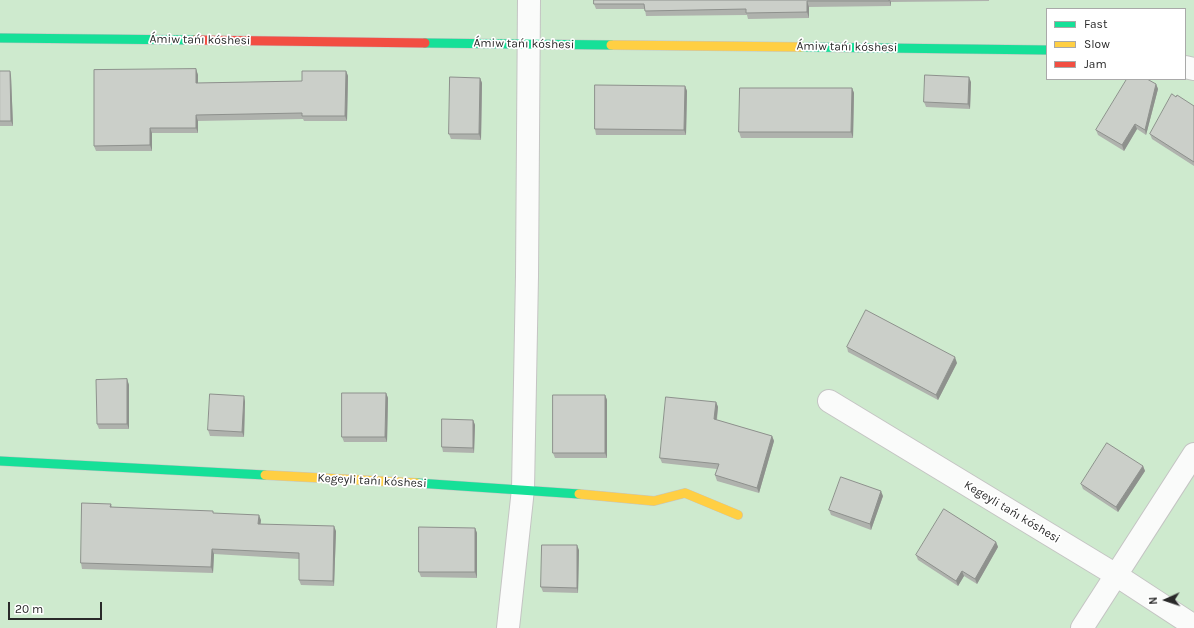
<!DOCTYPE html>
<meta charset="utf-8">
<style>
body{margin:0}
#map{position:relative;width:1194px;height:628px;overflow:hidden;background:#e0e6de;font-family:Karla,sans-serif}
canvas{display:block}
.legend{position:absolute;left:1046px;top:8px;width:140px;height:72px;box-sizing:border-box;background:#fff;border:1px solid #a9a9a9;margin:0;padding:5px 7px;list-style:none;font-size:12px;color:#292929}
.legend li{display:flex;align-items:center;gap:8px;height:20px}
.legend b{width:20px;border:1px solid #a9a9a9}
.north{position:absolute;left:1146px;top:580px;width:40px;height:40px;-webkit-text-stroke:3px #fff;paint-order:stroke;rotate:267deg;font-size:11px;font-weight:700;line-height:16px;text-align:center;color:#292929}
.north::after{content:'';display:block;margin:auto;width:14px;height:18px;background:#292929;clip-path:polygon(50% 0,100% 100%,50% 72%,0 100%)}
.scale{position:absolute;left:8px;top:602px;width:94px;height:18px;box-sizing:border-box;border:2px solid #292929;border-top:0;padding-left:5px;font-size:12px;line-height:14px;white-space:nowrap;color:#292929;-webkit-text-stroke:3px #fff;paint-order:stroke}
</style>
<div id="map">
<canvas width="1194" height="628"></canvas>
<ul class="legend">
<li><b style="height:5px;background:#16e098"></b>Fast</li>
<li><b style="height:5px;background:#ffcf43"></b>Slow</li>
<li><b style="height:5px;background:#f24e42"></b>Jam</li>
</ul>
<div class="north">N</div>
<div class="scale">20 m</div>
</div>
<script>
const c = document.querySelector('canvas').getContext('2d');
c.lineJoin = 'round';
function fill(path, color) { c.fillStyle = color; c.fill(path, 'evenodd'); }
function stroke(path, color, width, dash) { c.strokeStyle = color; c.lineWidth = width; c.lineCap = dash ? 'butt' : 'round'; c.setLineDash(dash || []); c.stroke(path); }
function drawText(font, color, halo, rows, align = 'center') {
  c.font = font + ' Karla,sans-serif'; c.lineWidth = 3.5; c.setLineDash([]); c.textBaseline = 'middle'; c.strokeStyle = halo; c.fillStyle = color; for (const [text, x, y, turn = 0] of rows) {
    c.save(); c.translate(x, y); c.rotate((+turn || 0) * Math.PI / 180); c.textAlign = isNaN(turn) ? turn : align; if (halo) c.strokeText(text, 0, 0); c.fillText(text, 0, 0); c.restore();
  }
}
const sand = new Path2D(`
 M0 0H1194V628H0ZM1047 9H1185V79H1047Z`);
const street = new Path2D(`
 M1185 67 1194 69
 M829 401 1116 575 1194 626
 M508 628 523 489 527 276 529 0
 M1082 628 1194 454`);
const fast = new Path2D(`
 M0 38 195 40
 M425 43 611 45
 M802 47 1047 50
 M0 461 265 475
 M417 483 579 494`);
const slow = new Path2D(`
 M611 45 802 47
 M265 475 417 483
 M579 494 654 501 685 493 738 515`);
const jam = new Path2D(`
 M195 40 425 43`);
const wall = new Path2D(`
 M594 0H989V1L891 2V6L809 7V18L748 19 747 15 646 16 645 9H596L594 4Z
 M196 69 198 75V83L302 81 346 71 348 76 347 121H304L303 119 198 121V133H152V151H96L94 146Z
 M0 71H10L11 76 13 126H0Z
 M480 78 482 83 481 140 451 139 449 134Z
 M971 82 970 109 926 107 924 102Z
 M1156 84 1158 89 1146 135 1137 129 1124 151 1098 135 1096 130Z
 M685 86 687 91 686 135H596L595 129Z
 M852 88 854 93 853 138H741L739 132Z
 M1176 97 1194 106V166L1152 139 1150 134Z
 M847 347 957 363 938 400 848 352Z
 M127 379 129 385V429H99L97 424Z
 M386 393 388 398 387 442H344L342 437Z
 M605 395 607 400V458H555L553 453Z
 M245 401 244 437 210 436 208 430Z
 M716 402 718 407 717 420 772 436 774 441 759 493 717 481 715 475 717 469 662 463 660 458Z
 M473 420 475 425 474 453 443 452 442 447Z
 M1143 466 1145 471 1118 512 1083 489 1081 484Z
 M883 496 871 530 831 515 829 510Z
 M111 504 112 507 213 513 261 520 260 524 336 531 334 586 301 585 299 580V559L214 554 213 573 82 569 81 563Z
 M475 528 477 533V578L421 577 419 572Z
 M996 542 998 547 977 584 964 576 958 586 918 560 916 555Z
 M579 550 578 593 543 592 541 587Z`);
const shadedWall = new Path2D(`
 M889 0H890L891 2V6Z
 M807 1 809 7V18L807 12Z
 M196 69 198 75V88L196 83Z
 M10 71 11 76 13 126 11 121Z
 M346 71 348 76 347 121 345 116Z
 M969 77 971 82 970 109 968 104Z
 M480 78 482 83 481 140 479 134Z
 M1156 84 1158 89 1146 135 1145 130Z
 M685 86 687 91 686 135 684 130Z
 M852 88 854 93 853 138 851 132Z
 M196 115 198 121V133L196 128Z
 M1135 124 1137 129 1124 151 1122 145Z
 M150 128 152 133V151L150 145Z
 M955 357 957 363 938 400 936 395Z
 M127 379 129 385V429L127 424Z
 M386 393 388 398 387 442 385 437Z
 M605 395 607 400V458L605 453Z
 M244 396 245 401 244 437 242 432Z
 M716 402 718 407 716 424 714 419Z
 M473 420 475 425 474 453 473 448Z
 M772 436 774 441 759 493 757 488Z
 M1143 466 1145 471 1118 512 1116 507Z
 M881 491 883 496 871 530 870 524Z
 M259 515 261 520 260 529 258 524Z
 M334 526 336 531 334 586 333 581Z
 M475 528 477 533V578L475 572Z
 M996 542 998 547 977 584 975 579Z
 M577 545 579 550 578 593 577 588Z
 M212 549 214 554 213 573 211 567Z
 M962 571 964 576 958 586 956 581Z`);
const building = new Path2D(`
 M594 0H889V1H807V12L746 13V9L645 11 644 4H594Z
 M196 69V83L302 81V71H346L345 116H302V113L196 115V128H150V145L94 146V70Z
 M0 71H10L11 121H0Z
 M925 75 969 77 968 104 924 102Z
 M450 77 480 78 479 134H449Z
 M1127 79H1147L1156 84 1145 130 1135 124 1122 145 1096 130Z
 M595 85 685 86 684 130 595 129Z
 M740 88H852L851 132H739Z
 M1172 94 1176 97 1177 95 1194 106V162L1150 134Z
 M866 310 955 357 936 395 847 347Z
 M127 379V424H97L96 380Z
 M342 393H386L385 437H342Z
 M210 394 244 396 242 432 208 430Z
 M553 395H605V453H553Z
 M666 397 716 402 714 419 772 436 757 488 715 475 719 464 660 458Z
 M442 419 473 420V448L442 447Z
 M1107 443 1143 466 1116 507 1081 484Z
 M841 477 881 491 870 524 829 510Z
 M82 503 111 504 110 507 213 511V513L259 515 258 524 334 526 333 581 299 580V553L212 549 211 567 81 563Z
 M944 509 996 542 975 579 962 571 956 581 916 555Z
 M419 527 475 528V572H419Z
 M542 545H577V588L541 587Z`);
const streetNames = [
 ["Ámiw tańı kóshesi",200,40,1],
 ["Ámiw tańı kóshesi",524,44,1],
 ["Ámiw tańı kóshesi",847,47,1],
 ["Kegeyli tańı kóshesi",372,481,3],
 ["Kegeyli tańı kóshesi",1012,512,31]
];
fill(sand, '#ceeace');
stroke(street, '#c4c4c3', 24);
stroke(fast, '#c4c4c3', 10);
stroke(slow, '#c4c4c3', 10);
stroke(jam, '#c4c4c3', 10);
stroke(street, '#fafbfa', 22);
stroke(fast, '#16e098', 9);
stroke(slow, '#ffcf43', 9);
stroke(jam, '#f24e42', 9);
fill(wall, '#afb2ad');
fill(shadedWall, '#8e918d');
fill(building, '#cbcfc9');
stroke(building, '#8e918d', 1);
drawText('12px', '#292929', '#fff', streetNames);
</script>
